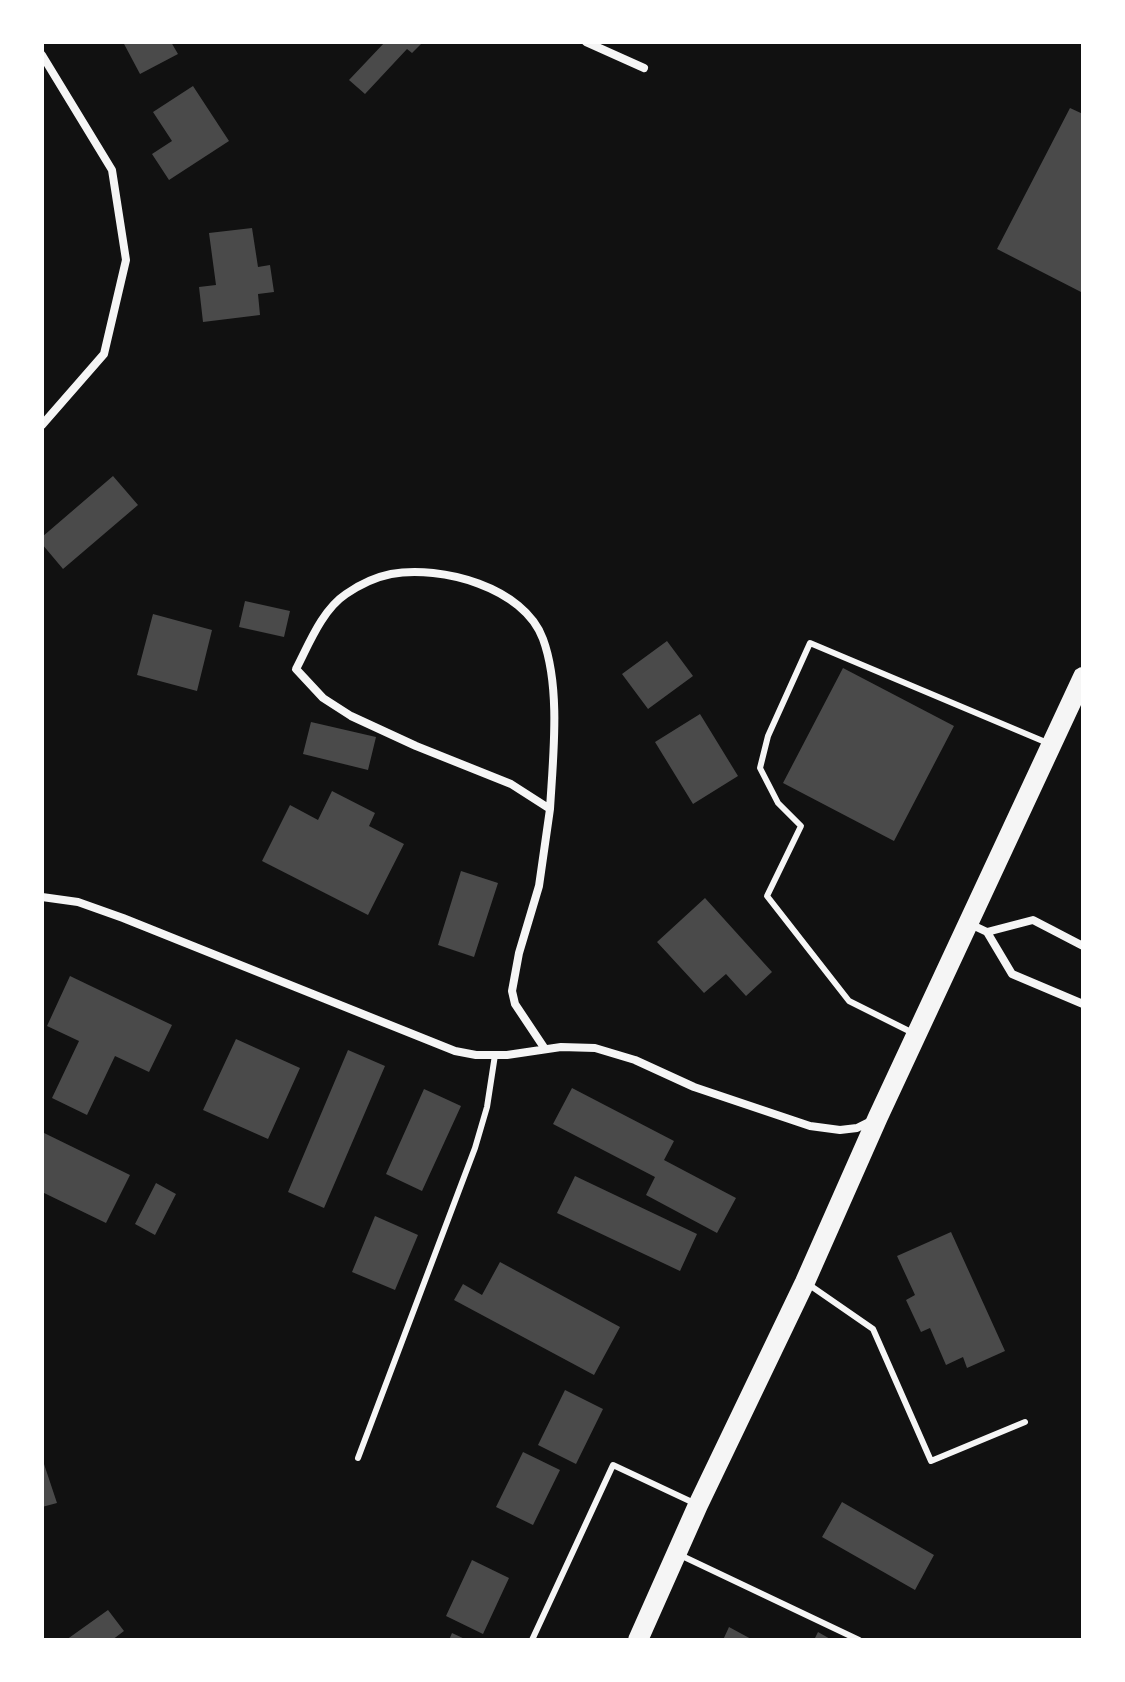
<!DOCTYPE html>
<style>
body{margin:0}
#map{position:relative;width:1125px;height:1682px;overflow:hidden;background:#111;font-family:"PT Sans Narrow",sans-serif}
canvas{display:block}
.frame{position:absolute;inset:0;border:44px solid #fff;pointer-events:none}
</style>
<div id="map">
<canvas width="1125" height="1682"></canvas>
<div class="frame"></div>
</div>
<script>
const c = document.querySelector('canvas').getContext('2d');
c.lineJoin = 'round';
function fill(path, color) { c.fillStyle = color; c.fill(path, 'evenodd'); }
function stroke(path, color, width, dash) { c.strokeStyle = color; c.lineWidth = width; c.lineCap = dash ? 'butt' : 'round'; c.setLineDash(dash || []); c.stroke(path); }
const building = new Path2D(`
 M123 42H171L178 54 140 74Z
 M385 42H423L412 53 407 49 365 94 349 80Z
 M193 86 229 141 169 180 152 154 172 141 153 112Z
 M1070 108 1083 114V293L997 249Z
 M252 228 258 267 270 265 274 292 258 294 260 315 203 322 199 287 216 285 209 233Z
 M113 476 138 505 63 569 42 544V537Z
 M245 601 290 611 284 637 239 627Z
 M153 614 212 630 197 691 137 675Z
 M667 641 693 676 648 709 622 674Z
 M843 668 954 726 894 841 783 783Z
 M700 714 738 776 693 804 655 742Z
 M311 722 376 737 368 770 303 754Z
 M332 791 375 813 369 826 404 844 368 915 262 861 290 805 318 820Z
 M461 871 498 883 474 957 438 945Z
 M705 898 772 972 746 996 726 974 704 993 657 942Z
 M70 976 172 1025 149 1072 115 1056 87 1115 52 1098 79 1041 47 1026Z
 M236 1039 300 1068 268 1139 203 1110Z
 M348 1050 385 1066 324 1208 288 1192Z
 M572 1088 674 1141 664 1160 736 1198 717 1233 646 1195 655 1177 553 1124Z
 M424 1089 461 1106 422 1191 386 1174Z
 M42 1132 130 1175 106 1223 42 1192Z
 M575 1176 697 1234 680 1271 557 1213Z
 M156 1183 176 1194 155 1235 135 1224Z
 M375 1216 418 1235 395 1290 352 1272Z
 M951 1232 1005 1351 967 1368 963 1357 946 1365 930 1328 921 1332 906 1300 915 1295 897 1256Z
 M500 1262 620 1327 594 1375 454 1300 463 1284 482 1295Z
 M565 1390 603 1409 576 1464 538 1445Z
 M523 1452 560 1470 533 1525 496 1507Z
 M42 1458 57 1503 42 1507Z
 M842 1502 934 1555 915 1590 822 1537Z
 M472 1560 509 1578 483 1634 446 1616Z
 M108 1610 124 1631 112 1640H66Z
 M729 1627 753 1640H723Z
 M818 1632 832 1640H814Z
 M452 1633 467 1640H449Z`);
const service = new Path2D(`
 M913 1033 849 1001 767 896 801 826 778 803 760 768 768 736 810 643 1050 744
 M808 1284 873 1329 931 1461 1025 1422
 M358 1458 475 1148 487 1107 495 1055
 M680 1555 859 1640
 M532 1640 613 1465 694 1503`);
const minor = new Path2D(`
 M586 42 644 68
 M42 55 112 170 126 260 104 354 42 425
 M42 897 78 902 123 918 455 1051 476 1055H507L561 1047 595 1048 635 1060 694 1087 810 1126 840 1130 857 1128 871 1121
 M968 923 987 932 1012 974 1083 1004
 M987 932 1033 920 1083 946
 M545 1049 515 1004 512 991 519 953 539 886 550 809 511 784 416 746 351 716 323 698 296 669C309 644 322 610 346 594 359 585 376 577 391 574 441 565 524 587 543 639 561 688 553 757 550 809`);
const primary = new Path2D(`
 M638 1640 698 1505 805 1282 878 1117 1083 677`);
fill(building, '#4a4a4a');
stroke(service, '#f5f5f5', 6);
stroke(minor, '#f5f5f5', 8);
stroke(primary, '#f5f5f5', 20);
</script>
